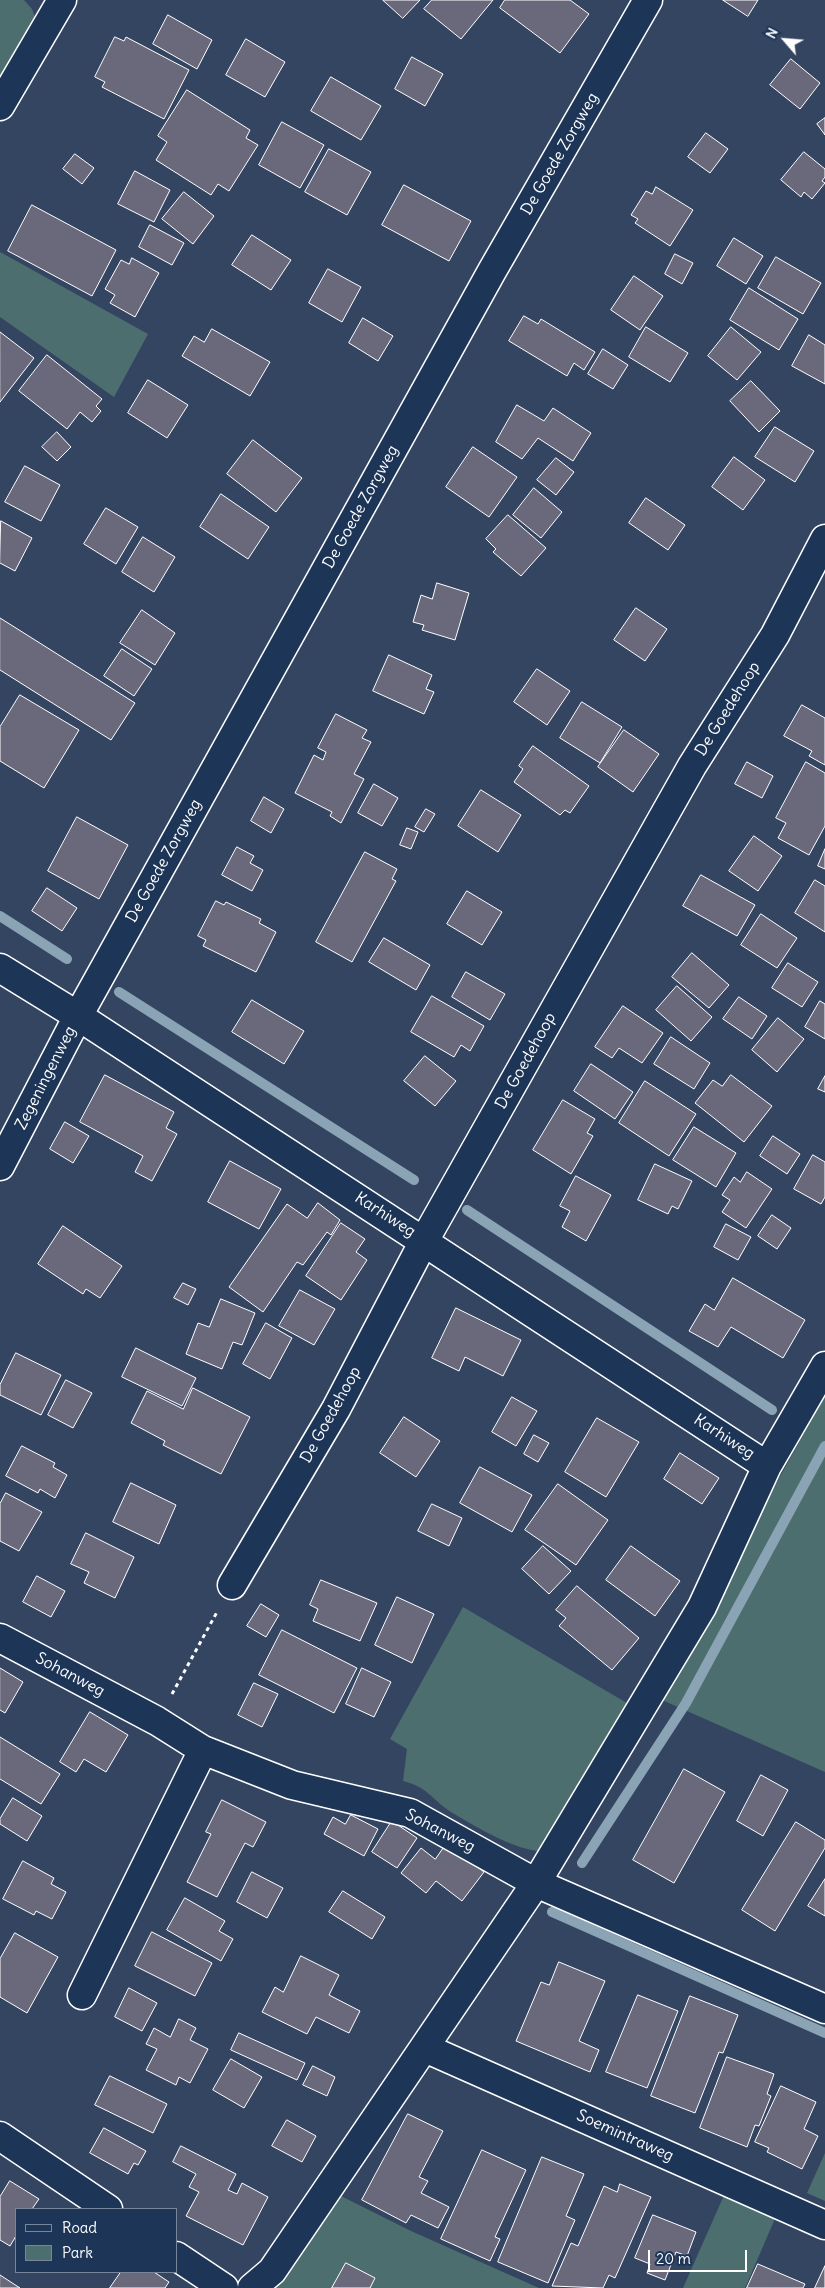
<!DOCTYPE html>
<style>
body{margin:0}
#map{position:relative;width:825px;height:2288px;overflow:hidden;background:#344562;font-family:Delius,sans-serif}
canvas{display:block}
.legend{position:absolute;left:15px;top:2208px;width:162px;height:65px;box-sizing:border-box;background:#1d3557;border:1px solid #77869a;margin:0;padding:6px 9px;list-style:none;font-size:15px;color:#fff}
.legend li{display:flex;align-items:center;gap:10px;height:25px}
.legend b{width:25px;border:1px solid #77869a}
.north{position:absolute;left:760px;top:15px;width:50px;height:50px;-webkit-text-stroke:4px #1d3557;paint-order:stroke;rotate:297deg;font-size:14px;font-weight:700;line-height:20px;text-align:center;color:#fff}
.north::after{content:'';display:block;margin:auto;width:18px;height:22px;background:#fff;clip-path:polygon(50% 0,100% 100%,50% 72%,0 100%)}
.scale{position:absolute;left:648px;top:2250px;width:99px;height:22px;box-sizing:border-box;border:2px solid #fff;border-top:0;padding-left:6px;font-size:15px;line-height:18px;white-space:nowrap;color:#fff;-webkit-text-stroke:4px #1d3557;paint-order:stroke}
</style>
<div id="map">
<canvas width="825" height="2288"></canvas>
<ul class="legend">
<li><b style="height:6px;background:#1d3557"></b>Road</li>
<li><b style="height:14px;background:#4d6e6f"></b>Park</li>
</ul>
<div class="north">N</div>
<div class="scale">20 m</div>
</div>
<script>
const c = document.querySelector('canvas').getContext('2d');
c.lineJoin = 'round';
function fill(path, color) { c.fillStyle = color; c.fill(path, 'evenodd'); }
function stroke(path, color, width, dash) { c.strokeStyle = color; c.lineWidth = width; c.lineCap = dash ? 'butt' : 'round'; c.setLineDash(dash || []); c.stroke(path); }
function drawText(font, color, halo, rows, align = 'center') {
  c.font = font + ' Delius,sans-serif'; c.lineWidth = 4; c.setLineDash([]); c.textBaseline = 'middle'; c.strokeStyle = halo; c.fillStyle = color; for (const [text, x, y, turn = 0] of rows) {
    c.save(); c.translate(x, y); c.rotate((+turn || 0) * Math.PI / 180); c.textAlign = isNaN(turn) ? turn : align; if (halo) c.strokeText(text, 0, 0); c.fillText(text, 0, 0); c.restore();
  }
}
const green = new Path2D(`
 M0 0H24L32 9 36 20 0 90Z
 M0 252 148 334 114 397 0 317Z
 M825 1396V1772L662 1700 783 1471Z
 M463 1607 632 1706 547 1846 538 1851C511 1848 472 1825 448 1810 430 1797 427 1787 403 1781L407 1749 390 1739Z
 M825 2153V2201L807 2193Z
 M725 2193 777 2214 745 2288H683Z
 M337 2194 411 2231 539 2288H272Z`);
const stream = new Path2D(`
 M0 916 67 959
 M119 992 414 1180
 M467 1210 772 1410
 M582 1863 686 1703 825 1446
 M552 1912 825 2033`);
const building = new Path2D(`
 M383 0H420L403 18Z
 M432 0H493L461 39 424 9Z
 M505 0H570L589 14 560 53 500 8Z
 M723 0H758L748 16Z
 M168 15 212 40 197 69 153 44Z
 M115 37 124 41 126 37 189 70 164 119 102 87 105 82 95 77Z
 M246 39 285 62 265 97 226 75Z
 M412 57 443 74 425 106 395 89Z
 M791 59 820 83 800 109 770 85Z
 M331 77 381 106 361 140 311 111Z
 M187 90 250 130 246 138 258 145 229 191 218 184 211 195 156 160 167 142 158 136Z
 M825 118V135L817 124Z
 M282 122 324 145 300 188 259 165Z
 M706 133 728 149 710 173 688 157Z
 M329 149 371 172 347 215 305 192Z
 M804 152 825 169V177L822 181 825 183 812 199 804 192 801 197 781 180Z
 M75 154 94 168 82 184 63 169Z
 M135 171 170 190 154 222 118 204Z
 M404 185 471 221 449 261 382 225Z
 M656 187 693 210 670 246 635 223 638 219 631 215 646 191 652 194Z
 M184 192 214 216 193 244 162 219Z
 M32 205 116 250 92 296 8 251Z
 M150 225 184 243 172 265 139 247Z
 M252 235 291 260 271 290 232 265Z
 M734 238 763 256 746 284 717 266Z
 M675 254 693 263 682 284 665 274Z
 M776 257 821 283 803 314 758 288Z
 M132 258 159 273 135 317 110 303 115 295 105 289 121 260 129 264Z
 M328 269 361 287 342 322 309 303Z
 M634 276 663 296 640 330 611 310Z
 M749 288 798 319 779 350 730 320Z
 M524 316 538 324 541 319 595 352 584 370 574 363 567 376 509 341Z
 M363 318 393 336 378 361 349 343Z
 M646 327 688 353 670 382 629 357Z
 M731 327 761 352 737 380 708 356Z
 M212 329 270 362 250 396 182 356 194 336 204 342Z
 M0 332 34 358 0 402Z
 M809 335 825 345V384L792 366Z
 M603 349 628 365 613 389 588 374Z
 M47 355 102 399 96 406 101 411 92 422 80 412 67 429 19 391Z
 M148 380 188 405 167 438 128 413Z
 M751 381 780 411 759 432 730 401Z
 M517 405 544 421 553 408 591 433 573 461 538 438 522 459 496 442Z
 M775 427 814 451 795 482 755 457Z
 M57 432 71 447 57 461 42 447Z
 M253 440 302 478 276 512 227 474Z
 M473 447 517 477 489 517 446 487Z
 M734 457 765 480 743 510 712 487Z
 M556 458 574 472 556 495 537 480Z
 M25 466 60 485 41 521 5 502Z
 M534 488 562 512 541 538 513 515Z
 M221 494 269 527 248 559 200 527Z
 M646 498 685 525 668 550 629 523Z
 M106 508 138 527 116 564 84 544Z
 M508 515 546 548 521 576 493 552 496 549 486 539Z
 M1 521 32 538 15 571 0 563Z
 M143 537 175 557 154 592 122 572Z
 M437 583 469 593 455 640 422 630 424 625 413 622 421 595 432 599Z
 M636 608 667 629 645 661 614 640Z
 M142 610 175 633 155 665 120 643Z
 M0 618 135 703 111 740 0 670Z
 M122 649 152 669 134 696 104 676Z
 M389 655 432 675 426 689 434 692 424 714 373 691Z
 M537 669 570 691 547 725 514 702Z
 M20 695 79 730 44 788 0 761V727Z
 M582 702 622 727 600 763 560 738Z
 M802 705 825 718V765L809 756 812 751 784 736Z
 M336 714 367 730 362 738 371 742 354 774 364 779 341 823 330 816 332 812 295 793 314 755 323 760 326 752 318 748Z
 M624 730 659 754 633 792 598 767Z
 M533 746 589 786 570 813 565 810 560 815 514 782 523 769 519 766Z
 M747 762 773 776 762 798 735 784Z
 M806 762 825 773V826L809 855 778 838 786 823 776 818Z
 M374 784 398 798 382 826 358 813Z
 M481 790 521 815 498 852 458 826Z
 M264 797 284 809 271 833 251 821Z
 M426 809 435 814 424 832 415 827Z
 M77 817 128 845 99 899 48 871Z
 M407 828 418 832 411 849 400 845Z
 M754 836 782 856 758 891 729 871Z
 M237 847 254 856 250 863 263 870 252 891 222 875Z
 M825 849V869L818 866Z
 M365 852 397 869 392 879 396 881 352 962 316 942Z
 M701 875 755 905 737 936 683 906Z
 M815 880 825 886V932L795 913Z
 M47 888 77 908 62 931 32 911Z
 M467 891 502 912 482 945 447 924Z
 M216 901 224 905 226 902 261 919 259 923 276 932 256 972 203 946 206 940 198 936Z
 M761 914 797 938 777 968 741 945Z
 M384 938 430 965 416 990 369 962Z
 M692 953 729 985 709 1008 672 977Z
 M788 963 818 982 802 1007 772 988Z
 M466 972 505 994 490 1020 452 997Z
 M677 986 712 1017 691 1041 656 1010Z
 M432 996 484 1026 470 1051 461 1045 454 1057 411 1032Z
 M739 997 767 1016 752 1039 723 1019Z
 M252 1000 304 1031 284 1064 232 1032Z
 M820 1001 825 1004V1039L805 1027Z
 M623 1006 663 1033 642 1063 619 1048 612 1058 595 1047Z
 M778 1018 804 1039 777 1072 752 1050Z
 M671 1037 710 1063 694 1089 654 1064Z
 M425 1056 456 1081 435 1106 404 1081Z
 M591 1064 633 1092 615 1119 574 1091Z
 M105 1075 174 1112 166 1128 177 1134 152 1181 135 1172 143 1156 80 1122Z
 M731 1075 772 1106 744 1142 695 1103 713 1080 722 1086Z
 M825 1076V1092L818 1089Z
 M645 1081 696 1114 669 1156 619 1123Z
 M563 1100 595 1119 587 1133 593 1136 571 1174 533 1150Z
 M65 1122 89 1136 73 1163 50 1149Z
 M694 1127 736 1153 716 1187 673 1160Z
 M773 1136 800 1154 787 1174 760 1156Z
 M813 1155 825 1162V1197L821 1204 794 1189Z
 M230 1161 281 1189 259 1229 208 1202Z
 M655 1164 692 1181 678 1209 672 1206 668 1214 638 1200Z
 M747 1172 772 1189 746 1228 722 1212 730 1200 722 1195 734 1177 740 1182Z
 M576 1176 611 1195 586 1241 562 1227 570 1211 560 1206Z
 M318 1203 340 1220 331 1235 327 1232 303 1265 297 1262 263 1312 229 1287 287 1204 307 1218Z
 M772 1215 791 1228 777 1249 758 1236Z
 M341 1223 365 1239 356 1252 367 1260 341 1300 306 1276Z
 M726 1224 751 1237 738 1260 714 1247Z
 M63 1226 122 1266 100 1298 86 1289 83 1294 38 1264Z
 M733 1278 805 1320 783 1358 731 1327 718 1347 689 1331 705 1304 714 1310Z
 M183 1283 196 1289 188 1305 174 1298Z
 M300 1290 335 1309 314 1345 279 1326Z
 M221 1299 255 1313 242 1345 233 1342 222 1369 186 1354 198 1323 209 1327Z
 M456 1308 521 1340 503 1376 465 1357 459 1371 432 1358Z
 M266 1323 292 1338 270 1379 243 1364Z
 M136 1348 196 1378 182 1406 122 1377Z
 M16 1353 61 1375 41 1415 0 1395V1385Z
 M66 1380 92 1393 73 1428 48 1415Z
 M193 1388 250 1417 221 1474 163 1445 165 1441 131 1423 147 1391 183 1409Z
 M512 1397 537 1411 516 1446 492 1432Z
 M404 1417 440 1441 416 1477 380 1453Z
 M597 1418 639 1442 606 1497 565 1472Z
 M534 1435 549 1443 538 1462 524 1454Z
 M22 1446 55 1463 53 1467 67 1475 55 1498 40 1489 38 1493 6 1476Z
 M680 1453 719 1478 702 1504 664 1479Z
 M480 1467 532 1495 512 1532 460 1503Z
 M131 1483 176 1505 159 1544 113 1522Z
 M558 1484 608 1520 576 1565 525 1530Z
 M6 1493 42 1512 19 1551 0 1541V1504Z
 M432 1504 462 1518 449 1546 418 1531Z
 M86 1533 134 1557 115 1598 84 1583 89 1572 71 1564Z
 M543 1546 571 1571 549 1594 522 1569Z
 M631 1546 680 1581 655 1616 606 1580Z
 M37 1576 65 1591 51 1617 23 1602Z
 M321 1580 377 1603 360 1641 313 1621 318 1609 310 1605Z
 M577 1586 639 1638 612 1670 559 1626 566 1618 556 1610Z
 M397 1597 434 1614 412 1663 375 1645Z
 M261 1604 279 1615 266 1637 247 1626Z
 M282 1630 357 1668 334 1713 259 1675Z
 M0 1668 23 1682 5 1713 0 1710Z
 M362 1668 391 1682 374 1717 346 1704Z
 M254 1683 278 1694 262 1727 238 1715Z
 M90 1712 128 1735 106 1772 84 1759 76 1772 60 1762Z
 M0 1737 60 1774 41 1804 0 1779Z
 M684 1769 725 1792 674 1883 633 1860Z
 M761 1775 788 1790 763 1836 737 1821Z
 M13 1798 42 1816 27 1841 0 1824V1819Z
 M222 1800 266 1822 253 1847 245 1843 217 1897 187 1882 211 1834 206 1832Z
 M351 1815 378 1829 364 1856 324 1834 333 1817 345 1824Z
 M392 1821 417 1838 397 1868 372 1852Z
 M796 1822 825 1840V1848L775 1931 742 1910Z
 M447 1843 484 1872 462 1901 436 1881 426 1893 401 1873 421 1848 435 1859Z
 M23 1861 54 1878 51 1884 66 1892 52 1919 36 1911 34 1915 3 1899Z
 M252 1872 283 1888 267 1918 237 1902Z
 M825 1879V1916L808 1906Z
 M343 1891 385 1917 372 1939 329 1912Z
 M185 1898 225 1921 219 1931 233 1939 221 1961 167 1930Z
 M152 1932 212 1963 195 1996 135 1966Z
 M15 1933 58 1957 27 2013 0 1997V1959Z
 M301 1956 339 1975 329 1995 360 2011 349 2033 316 2017 307 2034 262 2012 275 1987 283 1992Z
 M559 1962 605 1981 579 2041 599 2050 590 2072 516 2041 541 1982 549 1985Z
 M129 1988 157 2003 142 2031 115 2017Z
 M638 1995 678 2011 647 2088 606 2072Z
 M690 1996 738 2015 723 2053 719 2052 695 2113 651 2096Z
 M179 2019 196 2028 190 2040 208 2049 190 2083 179 2077 176 2085 146 2070 157 2049 146 2044 154 2028 170 2037Z
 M239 2033 305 2063 297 2080 231 2050Z
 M727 2057 774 2074 767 2094 771 2096 759 2126 755 2125 747 2147 700 2128Z
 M231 2059 262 2077 244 2108 213 2090Z
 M313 2066 335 2077 327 2096 303 2085Z
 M110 2076 167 2104 153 2133 95 2105Z
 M781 2086 816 2102 804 2129 818 2136 802 2169 767 2152 769 2148 755 2142Z
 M408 2114 443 2131 419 2177 428 2181 421 2193 449 2207 438 2228 411 2215 406 2223 362 2200Z
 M287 2120 316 2136 302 2162 272 2146Z
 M104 2128 146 2151 138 2165 134 2163 128 2174 90 2153Z
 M181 2146 236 2174 228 2190 237 2194 242 2183 268 2197 243 2245 186 2216 199 2192 189 2187 196 2174 173 2162Z
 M482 2150 526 2170 495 2237 500 2239 490 2261 441 2239Z
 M542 2157 584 2174 566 2216 575 2220 548 2283 498 2262Z
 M10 2181 39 2199 32 2209H16V2236L10 2246 0 2240V2197Z
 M620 2184 651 2197 615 2278 609 2275 603 2288 552 2286 571 2243 578 2246 604 2186 617 2192Z
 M653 2215 696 2232 687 2256 676 2252 665 2280 647 2273 650 2264 635 2258Z
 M346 2263 375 2278 370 2288H332Z
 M758 2264 805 2284 803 2288H747Z
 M825 2266V2288H815Z
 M121 2272H154L169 2282 165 2288H110Z
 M0 2275 20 2288H0Z`);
const path = new Path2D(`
 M172 1694 217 1612`);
const street = new Path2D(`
 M0 106 62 0
 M0 968 78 1016 767 1466
 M0 1166 78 1016 492 271 648 0
 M232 1585 336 1409 424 1241 692 766 775 635 825 539
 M0 1638 157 1721 203 1750 292 1785 410 1813 536 1883 825 2009
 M82 1995 203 1750
 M425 2048 825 2225
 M0 2136 108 2209
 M176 2256 224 2288
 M252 2288 272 2271 536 1883 702 1607 767 1466 825 1366`);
const streetNames = [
 ["De Goede Zorgweg",560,154,-60],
 ["De Goede Zorgweg",361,507,-61],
 ["De Goedehoop",728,709,-58],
 ["De Goede Zorgweg",164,861,-61],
 ["De Goedehoop",526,1061,-61],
 ["Zegeningenweg",46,1078,-63],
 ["Karhiweg",385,1215,33],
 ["De Goedehoop",331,1415,-61],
 ["Karhiweg",724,1437,33],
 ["Sohanweg",70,1675,28],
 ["Sohanweg",440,1831,27],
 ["Soemintraweg",625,2136,24]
];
fill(green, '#4d6e6f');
stroke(stream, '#8ba4b5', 10);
fill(building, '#6a697c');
stroke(building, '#fff', 1);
stroke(street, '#fff', 31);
stroke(path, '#fff', 3, [4, 4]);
stroke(street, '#1d3557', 28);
drawText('16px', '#fff', '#1d3557', streetNames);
</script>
